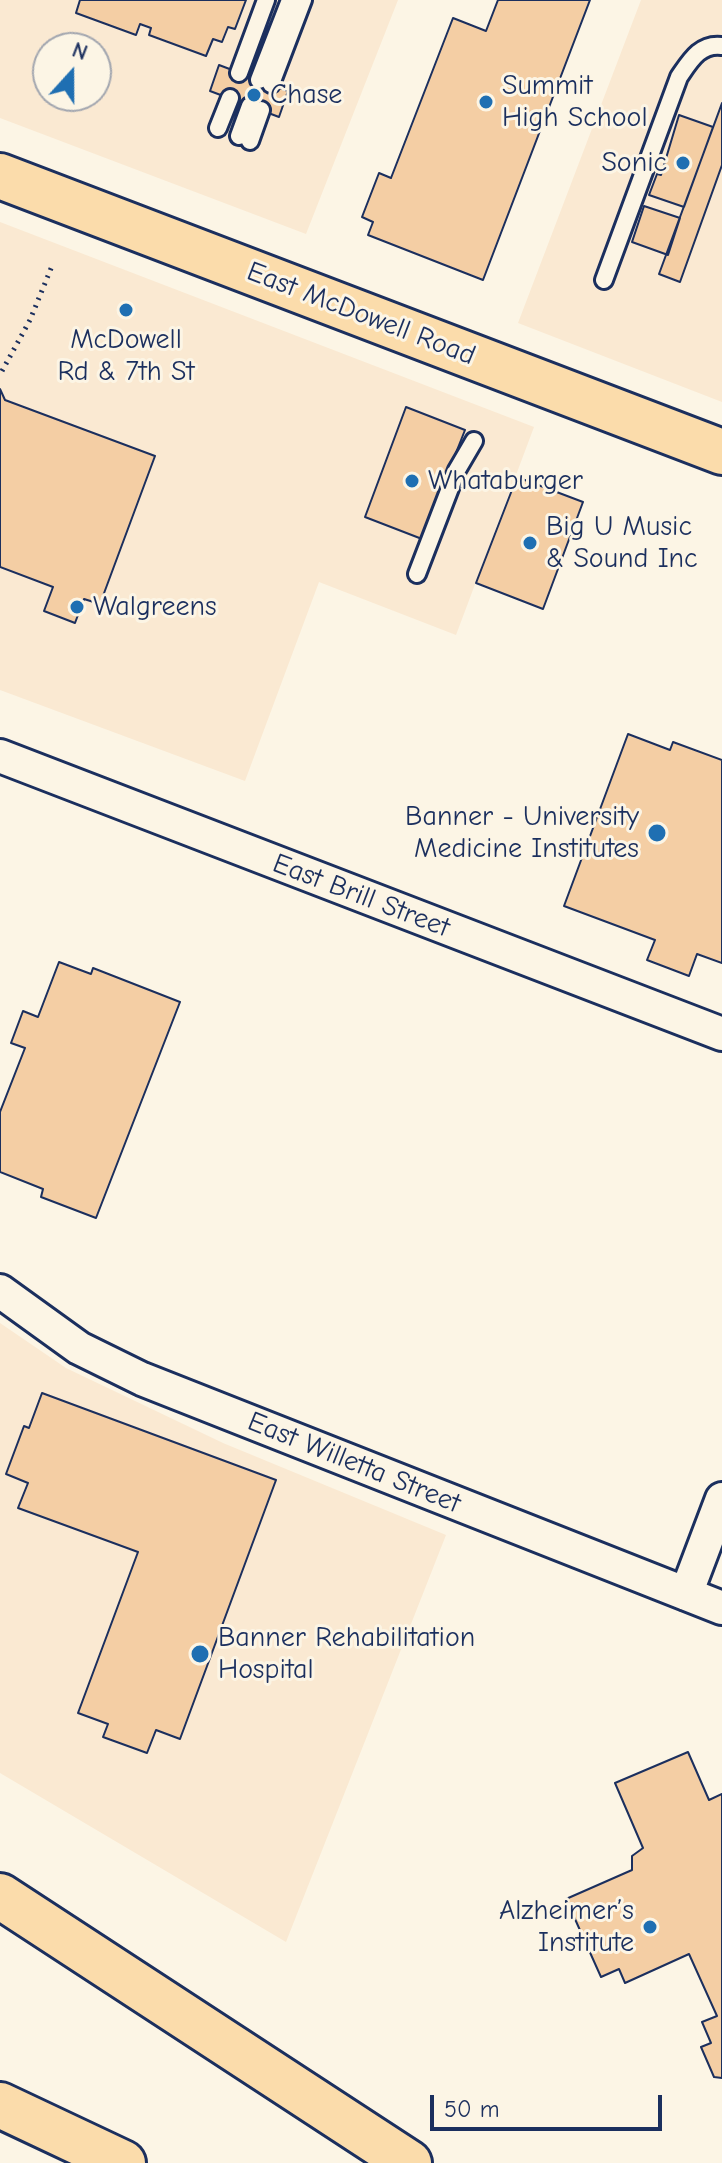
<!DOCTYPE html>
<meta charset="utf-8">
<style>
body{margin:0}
#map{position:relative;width:722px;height:2163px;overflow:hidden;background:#fcf5e5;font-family:"Comic Neue",sans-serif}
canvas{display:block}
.north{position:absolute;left:32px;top:32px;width:80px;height:80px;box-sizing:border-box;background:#fcf5e5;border:2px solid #a2a6af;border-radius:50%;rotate:21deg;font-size:22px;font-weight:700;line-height:32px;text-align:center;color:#1b2f5e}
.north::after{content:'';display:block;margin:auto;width:28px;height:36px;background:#1f6fb2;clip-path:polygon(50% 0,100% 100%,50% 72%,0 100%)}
.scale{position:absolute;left:430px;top:2095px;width:232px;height:36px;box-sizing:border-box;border:4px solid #1b2f5e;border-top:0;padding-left:10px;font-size:24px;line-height:28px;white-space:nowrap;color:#1b2f5e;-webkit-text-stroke:6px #fcf5e5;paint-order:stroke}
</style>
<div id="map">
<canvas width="722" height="2163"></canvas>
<div class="north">N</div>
<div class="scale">50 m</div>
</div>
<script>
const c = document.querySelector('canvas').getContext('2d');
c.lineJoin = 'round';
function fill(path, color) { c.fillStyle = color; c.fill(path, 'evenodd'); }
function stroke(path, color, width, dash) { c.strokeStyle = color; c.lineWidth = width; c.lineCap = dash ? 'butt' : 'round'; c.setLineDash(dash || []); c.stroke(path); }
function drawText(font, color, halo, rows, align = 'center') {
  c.font = font + ' "Comic Neue",sans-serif'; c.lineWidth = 6; c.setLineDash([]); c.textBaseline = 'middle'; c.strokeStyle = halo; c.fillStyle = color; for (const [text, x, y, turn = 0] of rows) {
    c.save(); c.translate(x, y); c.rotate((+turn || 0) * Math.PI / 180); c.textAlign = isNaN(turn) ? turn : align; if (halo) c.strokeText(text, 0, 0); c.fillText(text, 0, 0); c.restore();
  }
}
const built = new Path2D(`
 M0 0H398L306 234 0 118ZM48 48H96V96H48Z
 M641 0H722V402L518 323Z
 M0 222 534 427 456 635 319 582 245 781 0 690Z
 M0 1323 66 1368 223 1443 446 1535 286 1942 0 1773Z`);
const building = new Path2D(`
 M80 0H246L235 29 228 27 222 42 213 39 206 56 149 35 151 28 140 24 136 35 76 13Z
 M498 0H590L483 280 368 235 373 222 362 217 379 173 391 178 453 18 486 31Z
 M219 65 288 91 279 117 210 91Z
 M722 103V165L680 282 659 274Z
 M679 115 713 127 684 207 649 195 657 174 661 175Z
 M644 206 680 218 668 255 632 242Z
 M0 389 5 400 155 456 100 604 84 599 75 623 44 611 53 587 0 567Z
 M406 407 465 430 422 539 365 517Z
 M517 477 583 502 543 609 476 583Z
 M628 734 670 750 673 742 722 760V963L697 954 689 976 647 960 655 940 564 906Z
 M59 962 91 974 93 968 180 1002 96 1218 41 1197 43 1189 0 1172V1112L25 1048 11 1043 23 1011 38 1017Z
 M42 1393 276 1480 180 1739 156 1730 147 1753 103 1737 108 1724 78 1713 138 1552 18 1508 28 1483 6 1474 24 1426 29 1428Z
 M688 1752 709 1800 722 1794V2078L714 2077 701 2047 711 2043 702 2022 717 2016 689 1954 625 1983 619 1969 601 1977 566 1899 632 1870V1856L643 1848 615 1783Z`);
const path = new Path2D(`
 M2 371 30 320 52 266`);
const service = new Path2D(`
 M239 73 266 0
 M259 80 290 0
 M271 84 303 0
 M218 128 230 98
 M239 136 250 106
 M250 141 261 110
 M604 280 679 77C690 61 700 43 722 46
 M417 574 457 470 474 441`);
const minor = new Path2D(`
 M0 756 722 1034
 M0 1291 79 1348 142 1379 722 1608
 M686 1594 722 1499`);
const primary = new Path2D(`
 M0 176 722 452`);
const motorway = new Path2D(`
 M0 1896 409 2163
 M0 2105 123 2163`);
const markers = [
 [254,95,8,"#1f6fb2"],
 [486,102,8,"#1f6fb2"],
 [683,163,8,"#1f6fb2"],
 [126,310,8,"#1f6fb2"],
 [412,481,8,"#1f6fb2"],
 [530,543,8,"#1f6fb2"],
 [77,607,8,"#1f6fb2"],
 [657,833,10,"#1f6fb2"],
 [200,1654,10,"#1f6fb2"],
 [650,1927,8,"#1f6fb2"]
];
const poiNames = [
 ["Summit",502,86],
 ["High School",502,118],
 ["Chase",270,95],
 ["Sonic",667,163,"right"],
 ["McDowell",126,340,"center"],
 ["Rd & 7th St",126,372,"center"],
 ["Whataburger",428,481],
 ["Big U Music",546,527],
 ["& Sound Inc",546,559],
 ["Walgreens",93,607],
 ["Banner - University",639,817,"right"],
 ["Medicine Institutes",639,849,"right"],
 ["Banner Rehabilitation",218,1638],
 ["Hospital",218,1670],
 ["Alzheimer’s",634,1911,"right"],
 ["Institute",634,1943,"right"]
];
const streetNames = [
 ["East McDowell Road",361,314,21],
 ["East Brill Street",361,896,21],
 ["East Willetta Street",354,1463,22]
];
fill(built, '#fae9d2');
fill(building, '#f4cea4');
stroke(building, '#1b2f5e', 2);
stroke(service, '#1b2f5e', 22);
stroke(minor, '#1b2f5e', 38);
stroke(primary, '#1b2f5e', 50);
stroke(motorway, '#1b2f5e', 50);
stroke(path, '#1b2f5e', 5, [2, 6]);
stroke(service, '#fcf5e5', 16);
stroke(minor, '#fcf5e5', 32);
stroke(primary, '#fbdcab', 44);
stroke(motorway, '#fbdcab', 44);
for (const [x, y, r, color] of markers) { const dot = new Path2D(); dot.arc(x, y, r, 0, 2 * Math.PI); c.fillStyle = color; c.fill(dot); stroke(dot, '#fcf5e5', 3); }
drawText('28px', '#1b2f5e', '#fcf5e5', poiNames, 'left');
drawText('28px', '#1b2f5e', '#fcf5e5', streetNames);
</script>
